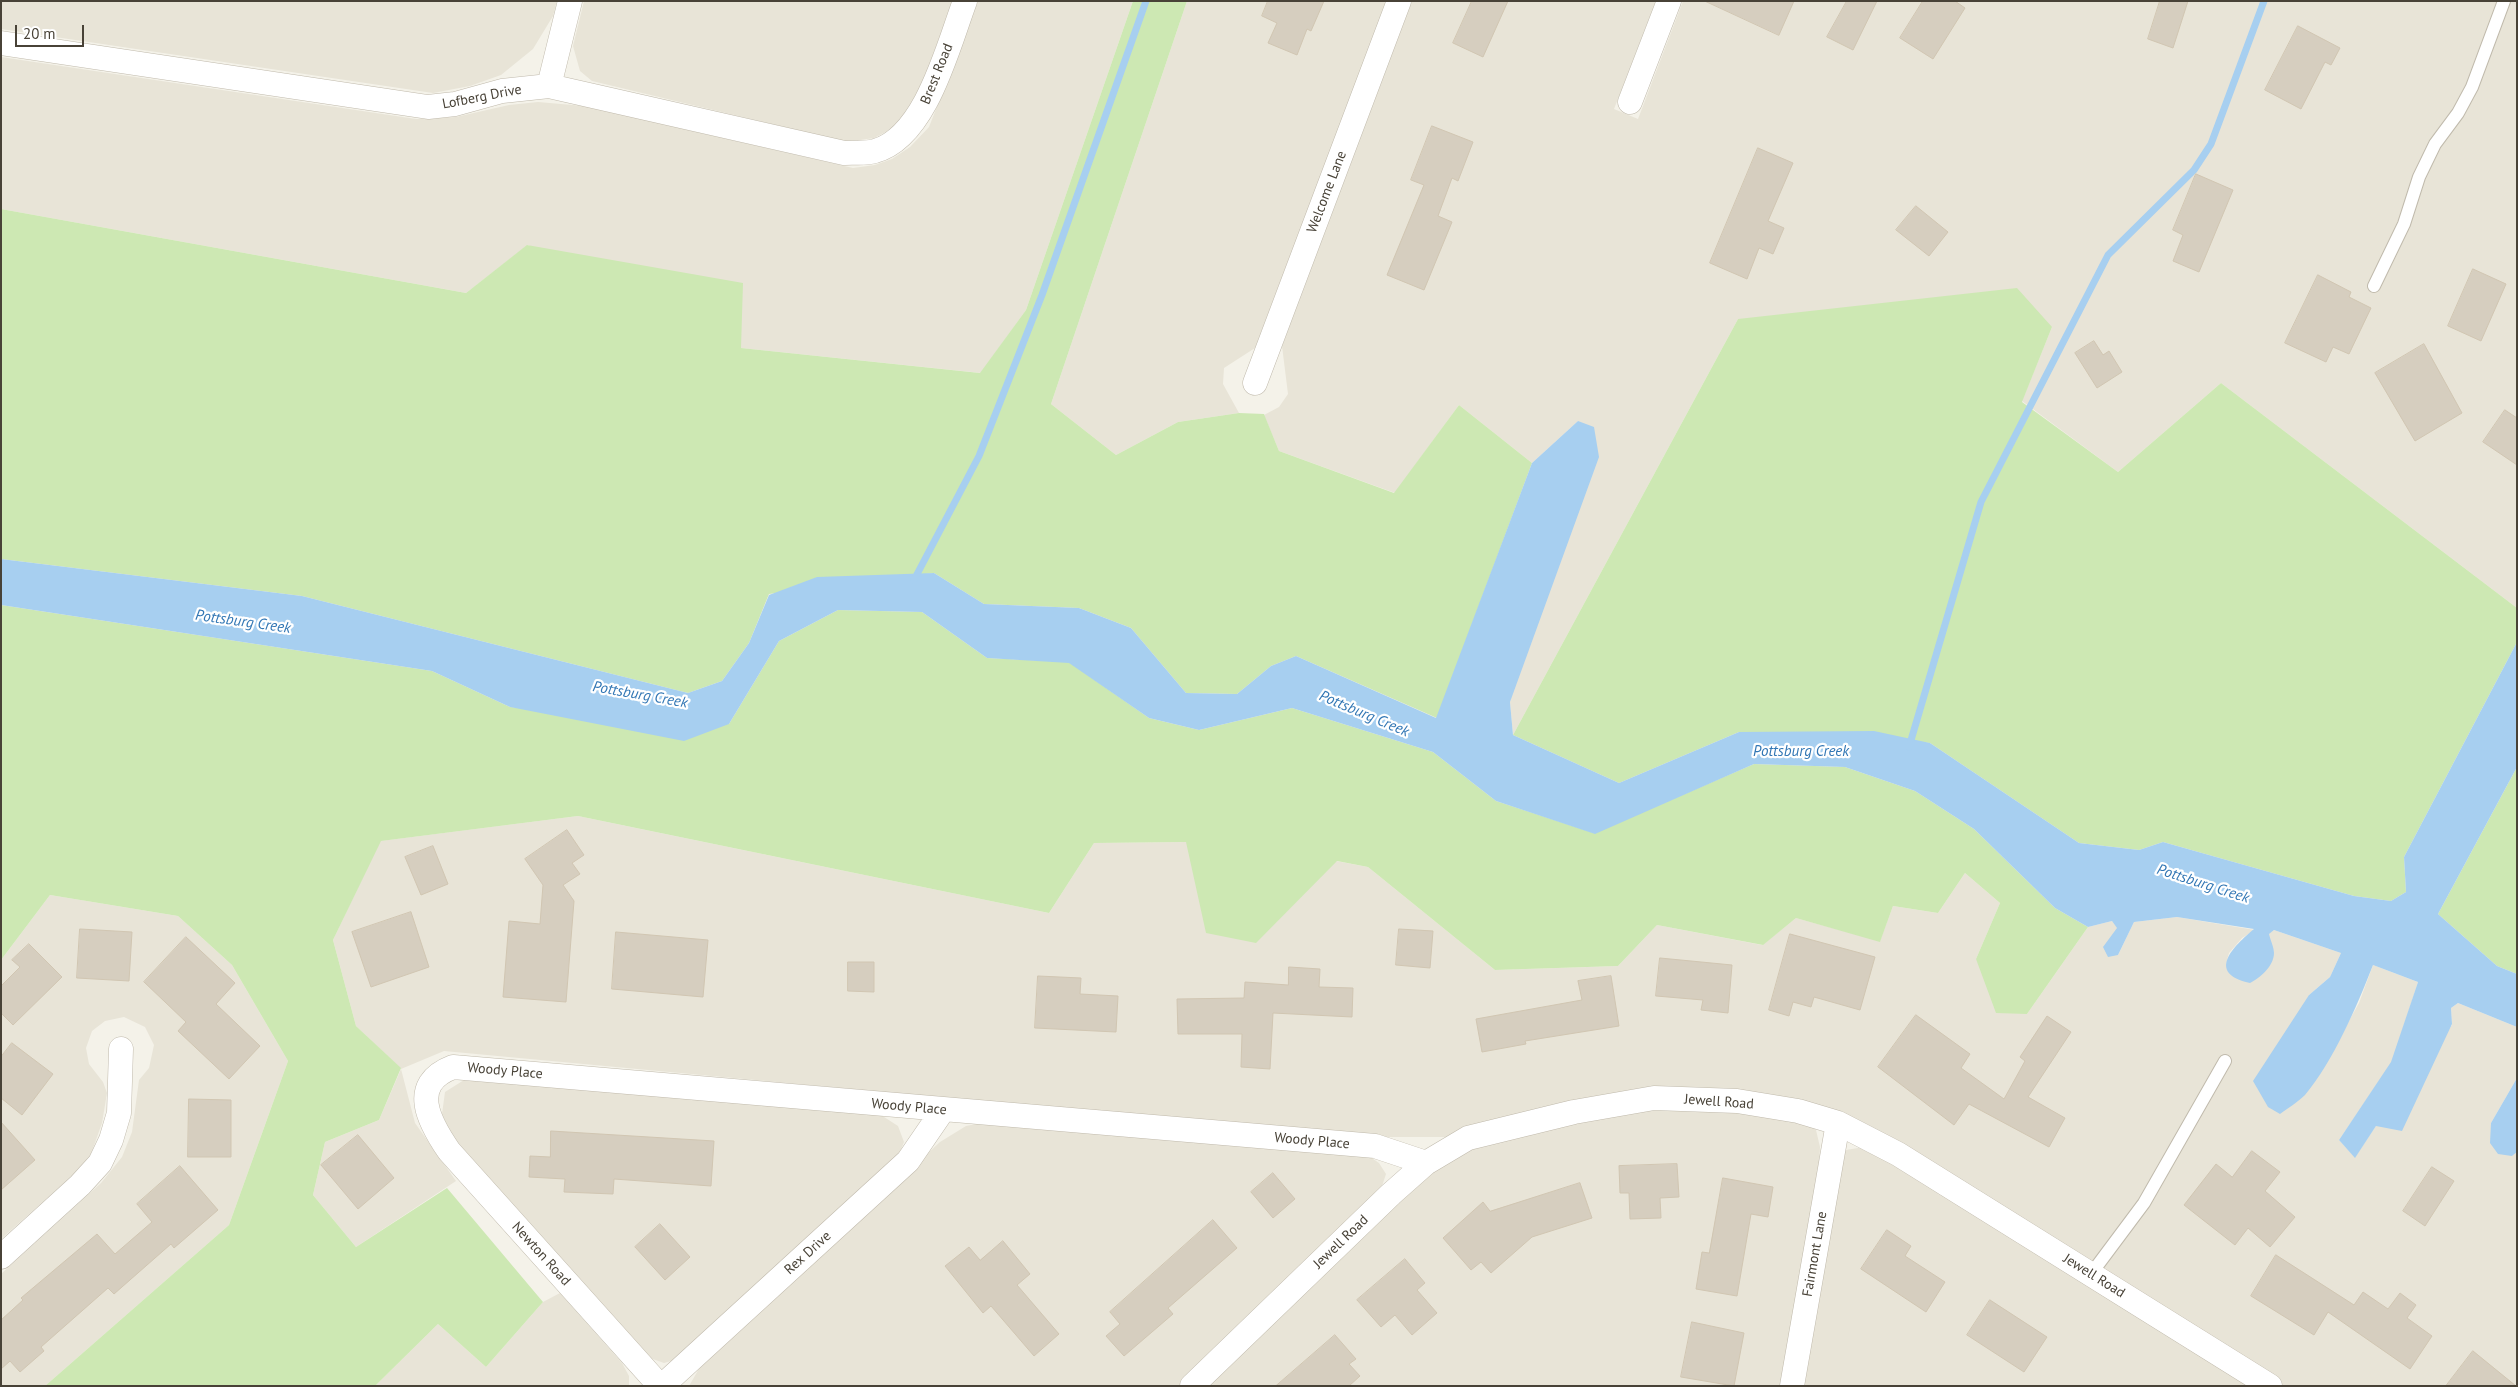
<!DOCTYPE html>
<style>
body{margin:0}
#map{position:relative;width:2518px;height:1387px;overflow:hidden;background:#f4f2e9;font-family:"PT Sans",sans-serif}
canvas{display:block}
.frame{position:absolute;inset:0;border:2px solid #484237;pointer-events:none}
.scale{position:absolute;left:15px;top:25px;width:69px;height:22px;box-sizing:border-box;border:2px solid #484237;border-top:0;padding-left:6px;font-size:15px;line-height:18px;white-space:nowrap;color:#484237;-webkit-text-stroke:4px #fff;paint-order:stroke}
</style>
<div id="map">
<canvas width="2518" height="1387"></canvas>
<div class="frame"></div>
<div class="scale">20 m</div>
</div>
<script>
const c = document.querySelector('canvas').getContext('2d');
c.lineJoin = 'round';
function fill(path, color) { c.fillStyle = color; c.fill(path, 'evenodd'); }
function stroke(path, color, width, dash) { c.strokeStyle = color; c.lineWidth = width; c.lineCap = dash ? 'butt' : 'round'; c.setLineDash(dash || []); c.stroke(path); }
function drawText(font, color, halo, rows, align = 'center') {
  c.font = font + ' "PT Sans",sans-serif'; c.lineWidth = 4.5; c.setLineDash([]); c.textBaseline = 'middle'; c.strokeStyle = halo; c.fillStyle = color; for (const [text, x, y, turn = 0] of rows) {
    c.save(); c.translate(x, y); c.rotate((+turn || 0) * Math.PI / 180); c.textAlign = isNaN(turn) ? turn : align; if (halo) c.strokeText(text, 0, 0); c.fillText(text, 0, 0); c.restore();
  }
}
const residential = new Path2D(`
 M1 1H557L553 16 533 49 501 75 470 86 433 93 1 29Z
 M584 1H953L914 106 899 125 874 138 847 142 592 81 580 71 573 46Z
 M978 1H1133L1026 310 981 373 741 348 528 245 466 293 1 209V57L416 119 456 117 509 105 538 102 584 106 853 168 875 165 892 159 910 147 929 127Z
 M1187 1H1387L1255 348 1224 368 1223 384 1239 413 1178 422 1116 455 1051 404Z
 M1412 1H1656L1614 109 1638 119 1683 1H2517V608L2221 383 2118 472 2022 401 2052 327 1738 319 1513 735 1510 702 1578 421 1532 463 1459 405 1395 493 1279 451 1264 415 1279 407 1288 394 1282 346Z
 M578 816 1049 913 1094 843 1186 842 1256 942 1336 861 1368 867 1495 970 1618 966 1657 925 1762 945 1796 918 1880 941 1893 906 1938 913 1965 873 2000 903 1976 959 2027 1014 2088 927 2112 921 2117 927 2118 955 2134 922 2177 917 2255 930 2242 938 2229 953 2226 964 2274 953 2268 934 2274 930 2341 953 2330 977 2309 995 2304 1095 2330 1055 2359 1003 2373 965 2418 982 2392 1062 2339 1140 2355 1157 2376 1126 2452 1025 2451 1008 2458 1003 2517 1027V1078L2491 1123 2512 1156 2517 1152V1386H2284L1899 1143 1740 1090 1448 1137H1367L444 1051 401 1069 415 1123 456 1181 356 1247 313 1195 325 1142 379 1120 401 1069 356 1026 333 940 380 841Z
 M50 895 178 916 232 965 288 1061 229 1225 45 1386H1V1274L101 1183 122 1157 132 1132 139 1080 149 1068 154 1045 145 1027 124 1017 105 1021 92 1031 86 1048 89 1064 103 1082 107 1093 102 1123 91 1154 74 1174 1 1239V960Z
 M464 1080 881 1115 898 1126 904 1142 897 1159 678 1359 664 1363 647 1357 453 1140 442 1114 445 1092Z
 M1689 1106 1809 1122 1816 1130 1820 1147 1818 1184 1782 1386H1204L1409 1187 1483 1142 1607 1115Z
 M987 1122 1366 1154 1379 1163 1386 1174 1381 1189 1179 1386H689L704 1360 940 1142 966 1126Z
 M1864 1147 2251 1386H1802L1840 1155 1846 1150Z
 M560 1293 622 1363 629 1376V1386H375L438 1324 486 1367 543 1302Z`);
const green = new Path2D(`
 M1133 1H1187L1051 404 1116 455 1178 422 1239 413 1264 414 1279 451 1394 493 1459 405 1532 463 1437 718 1296 656 1271 666 1237 694 1186 693 1131 628 1079 608 984 604 934 573 769 594 749 643 722 681 688 693 302 596 1 559V209L466 293 527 245 743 283 741 348 980 373 1026 310Z
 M2017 288 2052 327 2022 402 2118 472 2221 383 2517 608V642L2404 857 2406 892 2391 901 2354 896 2163 842 2139 850 2079 843 1930 743 1739 732 1619 783 1513 735 1738 319Z
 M1 605 432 671 510 707 729 724 779 641 838 610 922 612 987 658 1069 662 1149 718 1199 730 1292 708 1433 752 1496 801 1594 833 1754 764 1845 767 1915 791 1974 829 2055 908 2088 927 2027 1014 1996 1013 1976 959 2000 903 1965 873 1938 913 1893 906 1880 942 1796 918 1763 945 1657 925 1618 966 1495 970 1368 867 1337 861 1256 943 1206 933 1186 842 1094 843 1049 913 578 816 381 841 333 940 356 1026 401 1068 379 1120 325 1142 313 1195 356 1247 447 1188 543 1302 486 1367 438 1324 375 1386H45L229 1225 288 1061 232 965 178 916 50 895 1 960Z
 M2517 767V974L2497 966 2438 914Z`);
const water = new Path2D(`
 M1578 421 1594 427 1599 457 1510 702 1513 735 1619 783 1739 732 1874 731 1930 743 2079 843 2139 850 2163 842 2354 896 2391 901 2406 892 2404 857 2517 642V767L2438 914 2497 966 2517 974V1027L2458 1003 2451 1008 2452 1024 2402 1131 2376 1126 2355 1158 2339 1140 2391 1062 2418 982 2373 965C2357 1006 2333 1062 2305 1095 2298 1102 2288 1108 2280 1114L2268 1107 2253 1081 2309 995 2330 977 2341 953 2274 930 2269 934C2270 939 2274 947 2274 953 2274 966 2260 978 2250 983 2205 973 2234 946 2254 929L2177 917 2134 922 2118 955 2108 957 2103 947 2117 928 2112 921 2088 927 2055 908 1974 829 1915 791 1845 767 1754 764 1595 834 1496 801 1433 752 1292 708 1199 730 1149 718 1069 663 987 658 922 612 838 610 779 641 729 724 684 741 510 707 432 671 1 605V559L302 596 688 693 722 681 749 643 769 595 817 577 934 573 984 604 1079 608 1131 628 1186 693 1237 694 1271 666 1296 656 1436 718 1532 463Z
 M2517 1078V1152L2512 1156 2498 1154 2490 1143 2491 1123Z`);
const stream = new Path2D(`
 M914 580 979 456 1042 295 1146 1
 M1909 747 1981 502 2108 255 2194 170 2211 144 2264 1`);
const building = new Path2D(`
 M1268 1H1324L1311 31 1307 29 1297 55 1268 43 1277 23 1262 16Z
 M1472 1H1508L1483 57 1453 43Z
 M1705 1H1794L1779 35Z
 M1847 1H1877L1853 50 1827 37Z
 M1923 1H1955L1965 8 1933 59 1900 38Z
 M2160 1H2188L2173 48 2148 39Z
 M2298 26 2340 48 2331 65 2325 62 2301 109 2265 90Z
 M1432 126 1473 142 1458 181 1452 178 1438 216 1452 222 1424 290 1387 275 1424 185 1411 180Z
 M1758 148 1793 163 1768 221 1784 228 1773 254 1759 248 1747 279 1710 263Z
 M2196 174 2233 190 2199 272 2173 261 2183 235 2173 230Z
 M1916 206 1948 232 1929 256 1896 230Z
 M2473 269 2506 284 2481 341 2448 326Z
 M2318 275 2351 292 2349 297 2371 308 2349 354 2333 347 2326 362 2285 343Z
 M2094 341 2103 355 2109 351 2122 372 2097 388 2075 353Z
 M2424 344 2462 413 2415 441 2375 373Z
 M2505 410 2517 418V465L2483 442Z
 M567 830 584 855 572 863 580 874 563 885 574 901 566 1002 503 997 509 921 540 924 543 885 525 859Z
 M433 846 448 884 421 895 405 857Z
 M411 912 429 967 371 987 352 932Z
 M80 929 132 932 129 981 77 978Z
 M1399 929 1433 931 1430 968 1396 965Z
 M616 932 708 940 703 997 612 989Z
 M1790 934 1875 957 1860 1010 1814 997 1811 1007 1793 1002 1789 1016 1769 1010Z
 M186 937 235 983 216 1004 260 1046 229 1079 178 1031 186 1022 144 982Z
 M29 944 62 977 13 1025 1 1013V986L20 967 12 960Z
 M1660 958 1732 965 1728 1013 1701 1010 1703 1000 1656 996Z
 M848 962H874V992L848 991Z
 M1289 967 1320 969 1319 987 1353 988 1352 1017 1273 1013 1270 1069 1241 1067 1242 1034H1178L1177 999 1244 998 1245 982 1288 985Z
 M1038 976 1081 978 1080 994 1118 996 1116 1032 1035 1028Z
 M1611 976 1619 1026 1525 1041 1526 1044 1482 1052 1476 1019 1582 1000 1578 981Z
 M1916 1015 1970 1054 1961 1068 2004 1099 2025 1061 2020 1057 2047 1016 2071 1032 2028 1097 2065 1118 2049 1147 1969 1104 1954 1125 1878 1067Z
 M12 1043 53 1074 22 1115 1 1098V1057Z
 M189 1099 231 1100V1157H188Z
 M1 1122 35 1160 1 1190Z
 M551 1131 714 1141 711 1186 614 1179 613 1194 564 1192 565 1179 529 1177 530 1156 550 1157Z
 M358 1135 394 1178 358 1209 321 1165Z
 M2252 1151 2280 1172 2265 1191 2295 1217 2270 1247 2248 1228 2235 1245 2184 1205 2216 1164 2232 1177Z
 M1677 1164 1679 1197 1660 1198 1661 1218 1630 1219 1629 1193H1620L1619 1166Z
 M180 1166 218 1210 174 1248 171 1244 114 1294 108 1288 41 1347 44 1351 20 1372 10 1361 1 1369V1320L23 1300 21 1298 97 1234 115 1254 152 1222 137 1204Z
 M2432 1167 2454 1181 2425 1226 2403 1211Z
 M1273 1173 1295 1199 1273 1218 1251 1192Z
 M1723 1178 1773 1187 1768 1217 1751 1214 1737 1296 1696 1289 1702 1252 1709 1253Z
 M1580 1183 1592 1218 1532 1237 1491 1273 1481 1262 1471 1270 1443 1238 1483 1202 1490 1211Z
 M1213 1220 1237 1248 1168 1308 1173 1314 1124 1356 1106 1336 1120 1324 1110 1312Z
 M660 1224 690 1257 665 1280 635 1247Z
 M1887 1230 1911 1246 1905 1256 1945 1282 1926 1312 1861 1269Z
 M1003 1241 1030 1274 1017 1285 1059 1334 1034 1356 991 1306 983 1313 945 1266 969 1247 980 1260Z
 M2276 1255 2354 1305 2363 1292 2388 1309 2400 1293 2416 1305 2407 1318 2432 1336 2410 1369 2328 1312 2314 1335 2251 1296Z
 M1405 1259 1425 1283 1417 1290 1437 1313 1412 1335 1395 1315 1381 1327 1357 1300Z
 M1990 1300 2047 1337 2024 1372 1967 1335Z
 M1692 1322 1744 1333 1734 1386 1681 1377Z
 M1335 1335 1356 1359 1349 1364 1360 1376 1349 1386H1276Z
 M2473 1351 2516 1386H2446Z`);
const service = new Path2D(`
 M2374 286 2404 224 2419 177 2435 144 2458 113 2472 87 2504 1
 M2091 1274 2144 1203 2225 1061`);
const minor = new Path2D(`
 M1 43 428 107 455 104 502 91 549 86 844 153C853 152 866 154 875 151 926 137 948 46 965 1
 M549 86 570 1
 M1630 102 1669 1
 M1255 383 1399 1
 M1 1257 80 1185 100 1163 111 1140 119 1113 121 1049
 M660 1386 449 1151C429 1122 408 1084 453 1067L1375 1146 1426 1163
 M662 1386 908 1161 943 1110
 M1192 1386 1391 1194 1426 1163 1468 1138 1574 1112 1654 1098 1737 1101 1798 1111 1838 1123 1898 1154 2270 1386
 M1792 1386 1838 1123`);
const streetNames = [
 ["Brest Road",937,74,-68],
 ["Lofberg Drive",482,97,-11],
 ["Welcome Lane",1327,192,-69],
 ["Woody Place",505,1071,5],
 ["Jewell Road",1719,1102,4],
 ["Woody Place",909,1107,5],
 ["Woody Place",1312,1141,5],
 ["Jewell Road",1341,1242,-44],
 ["Rex Drive",808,1253,-42],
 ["Newton Road",541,1254,48],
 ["Fairmont Lane",1815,1254,-80],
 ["Jewell Road",2094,1276,32]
];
const waterNames = [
 ["Pottsburg Creek",243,622,8],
 ["Pottsburg Creek",640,695,10],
 ["Pottsburg Creek",1364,714,23],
 ["Pottsburg Creek",1801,752],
 ["Pottsburg Creek",2203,884,18]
];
fill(residential, '#e8e4d7');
fill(green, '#cde8b3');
fill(water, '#a7cff0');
stroke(stream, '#a7cff0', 7);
fill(building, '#d6cebf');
stroke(building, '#d1c6b2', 1);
stroke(service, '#c0baac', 14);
stroke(minor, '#c0baac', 25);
stroke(service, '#fff', 12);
stroke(minor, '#fff', 24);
drawText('14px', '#484237', '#fff', streetNames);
drawText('italic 15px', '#3176b4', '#fff', waterNames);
</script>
